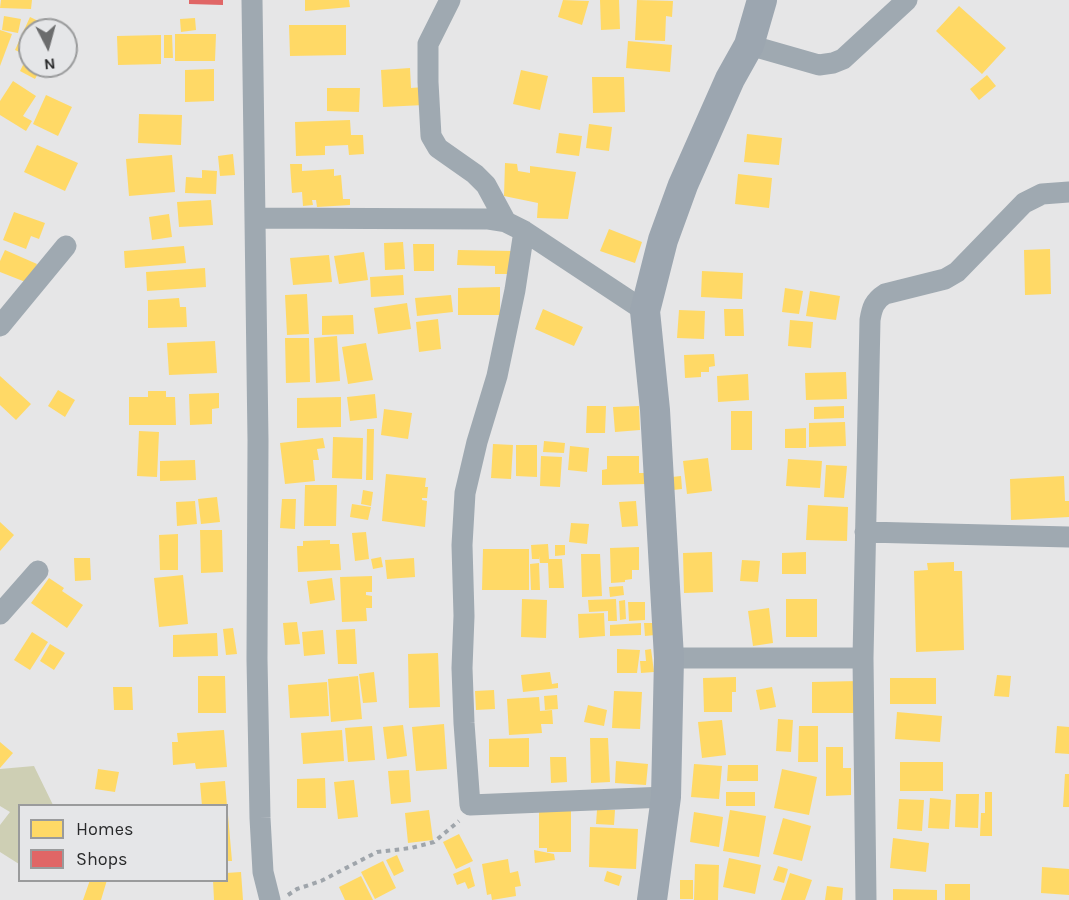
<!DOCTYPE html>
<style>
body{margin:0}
#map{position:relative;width:1069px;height:900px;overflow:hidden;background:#e6e6e7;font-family:Karla,sans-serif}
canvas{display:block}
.legend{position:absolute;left:18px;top:804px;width:210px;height:78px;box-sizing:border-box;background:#e5e6e8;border:2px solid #9a9b9c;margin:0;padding:8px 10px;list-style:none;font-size:18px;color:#292a2b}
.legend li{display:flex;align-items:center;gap:12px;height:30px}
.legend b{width:30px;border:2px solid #9a9b9c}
.north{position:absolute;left:18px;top:18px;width:60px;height:60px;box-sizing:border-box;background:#e5e6e8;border:2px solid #9a9b9c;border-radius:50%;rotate:174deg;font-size:16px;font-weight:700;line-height:24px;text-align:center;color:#292a2b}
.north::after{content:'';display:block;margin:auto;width:21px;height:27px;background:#6b6c6d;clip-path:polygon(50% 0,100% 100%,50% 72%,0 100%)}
</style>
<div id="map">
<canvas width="1069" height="900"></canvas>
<ul class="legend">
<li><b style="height:16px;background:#ffd966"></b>Homes</li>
<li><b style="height:16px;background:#e06666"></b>Shops</li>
</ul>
<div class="north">N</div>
</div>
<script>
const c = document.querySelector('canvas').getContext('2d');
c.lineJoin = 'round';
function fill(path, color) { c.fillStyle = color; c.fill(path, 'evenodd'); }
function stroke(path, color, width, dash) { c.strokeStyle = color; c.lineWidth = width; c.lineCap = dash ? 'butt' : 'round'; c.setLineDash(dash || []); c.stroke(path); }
const green = new Path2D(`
 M34 766 53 805 20 806 19 864 0 852V825L10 812 0 806V769Z`);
const homes = new Path2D(`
 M1 0H32L31 9 0 8Z
 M305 0H349L350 7 305 11Z
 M563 0 589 1 582 25 558 17Z
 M600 0H619L620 29 601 30Z
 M637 0 673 1 672 17 666 16 665 41 635 40Z
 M959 6 1006 48 982 74 936 31Z
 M4 16 21 19 18 33 2 30Z
 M30 17 57 30H30V57L15 50Z
 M195 18 196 30 181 32 180 19Z
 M289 25H346V55L290 56Z
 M0 30 12 34 0 66Z
 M175 34H216L215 61H175Z
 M161 35V64L118 65 117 36Z
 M164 35H172L173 58H164Z
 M628 41 672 45 670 72 626 68Z
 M26 59 30 61V66L41 68 35 79 20 71Z
 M410 68 411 88 424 87V105L383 107 381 70Z
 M214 69V101L185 102V70Z
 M521 70 548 76 540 110 513 104Z
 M987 75 996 86 979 100 970 89Z
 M592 77H624L625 112 593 113Z
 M13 81 36 96 23 116 32 121 26 131 0 115V101Z
 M327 88H360L359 112 327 111Z
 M46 95 72 107 58 136 33 124Z
 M139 114 182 115 181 145 138 143Z
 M350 120 351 135H363L364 154 349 155 348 145 325 146V155L296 156 295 122Z
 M589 124 612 127 609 151 586 148Z
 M559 133 582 136 579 156 556 153Z
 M747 134 782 138 779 165 744 162Z
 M37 145 78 163 65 191 24 172Z
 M233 154 235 175 220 176 218 156Z
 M172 155 175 192 129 196 126 159Z
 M505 163 517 164 518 171 530 173V166L576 172 568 219 537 218 538 203 504 196Z
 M290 164H302V171L334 169V176L341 175 343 199H350V205L317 207 316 200H312L313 205 303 206 302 192 292 193Z
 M202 170 217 171 216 194 185 193 186 177 202 178Z
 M738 174 772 178 769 208 735 204Z
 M211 200 213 225 179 227 177 202Z
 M14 212 45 223 39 239 31 236 26 249 3 240Z
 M169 214 172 237 152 240 149 217Z
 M609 229 642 242 635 263 600 251Z
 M403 242 405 269 385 270 384 243Z
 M413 244H434V271H414Z
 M184 246 186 263 125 268 124 251Z
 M1050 249 1051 294 1025 295 1024 250Z
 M5 250 37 264 28 283 0 272V261Z
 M458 250 512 251 511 274H495V266L457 265Z
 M364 252 368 280 339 284 334 256Z
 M329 255 332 282 293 285 290 258Z
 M205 268 206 287 147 291 146 272Z
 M702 271 743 273 742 299 701 297Z
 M403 275 404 295 371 297 370 277Z
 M500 287V315H458V288Z
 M785 288 803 291 799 314 782 312Z
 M810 291 840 296 836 320 806 316Z
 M307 294 309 334 287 335 285 295Z
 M451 295 453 312 417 316 415 298Z
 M179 298 180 307H186L187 327 148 328V300Z
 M407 303 411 329 378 334 374 308Z
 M543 309 583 327 574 346 535 329Z
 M724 309H743L744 336H725Z
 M679 310 705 311 704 339 677 338Z
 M353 315 354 334 322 335V316Z
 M438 319 441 349 419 352 416 322Z
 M790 320 813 322 811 348 788 346Z
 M337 336 340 381 316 383 314 338Z
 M285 338H309L310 382 286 383Z
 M215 341 217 373 169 375 167 343Z
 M366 343 373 380 348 384 342 347Z
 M714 354 715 366 709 367V372H701V377L685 378 684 355Z
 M846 372 847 399 806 400 805 373Z
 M748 374 749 400 718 402 717 376Z
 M0 376 31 404 16 420 0 405Z
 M58 390 75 400 65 417 48 406Z
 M148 391H166V397H175L176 425H129V397H148Z
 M219 393V408L212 409V424L190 425 189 394Z
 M375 394 377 418 350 421 347 397Z
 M341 397V427L297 428V398Z
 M587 406H606L605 433H586Z
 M639 406 640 430 615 432 613 407Z
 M844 406V418L814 419V407Z
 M384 409 412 413 408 439 381 435Z
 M731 411H752V450H731Z
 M845 422 846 446 809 447V423Z
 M806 428V448H785V429Z
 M367 429H374L373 480H366Z
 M139 431 159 432 157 477 137 476Z
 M333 437 363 438 362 479 332 478Z
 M323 438 325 448 317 449 319 460H313L315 481 285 484 280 443Z
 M544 441 565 443 564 453 543 452Z
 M493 444 513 445 511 479 491 478Z
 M516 445H537V477L516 476Z
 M570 446 589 448 587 472 568 470Z
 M541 456 562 457 560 487 540 486Z
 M607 456H639V473H646V484L602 485V470L607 469Z
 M708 458 712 491 687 494 683 461Z
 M788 459 822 461 820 488 786 486Z
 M195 460 196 480 160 481V461Z
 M826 465 847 466 844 498 824 497Z
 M386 474 426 478 425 487H428L427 498H422V500L427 501 425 527 382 521Z
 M681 476 682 489 673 490 672 477Z
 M1064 476 1065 501H1069V517L1011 520 1010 479Z
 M305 485H337L336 526H304Z
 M363 490 373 492 371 506 361 504Z
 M217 497 220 522 201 524 198 499Z
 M282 499H296L295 529 280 528Z
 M195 501 197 524 177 526 176 502Z
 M636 501 638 526 622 527 619 502Z
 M352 504 371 507 368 520 350 517Z
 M808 505 848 507 847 541 806 540Z
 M0 522 14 535 0 551Z
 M571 523 589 524 587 544 569 542Z
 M200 530H222L223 572 201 573Z
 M366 532 369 559 355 561 352 533Z
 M178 534V570H160L159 535Z
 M330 540V544H339L341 570 298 572 297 546H303V541Z
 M548 544 549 559H562L564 588H549L548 563H540L539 556V559H532L531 545Z
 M555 545H565V555L555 556Z
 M639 547V570H632V579L625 580V582L611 583 610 548Z
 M483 549H529V590H482Z
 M712 552 713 592 684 593 683 553Z
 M806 552V574H782V553Z
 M581 554H600L602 596 582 597Z
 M381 557 383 567 373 569 371 559Z
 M74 558H90L91 580 75 581Z
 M414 558 415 577 387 579 385 560Z
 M742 560 760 561 758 582 740 581Z
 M954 562V571H962L964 650 916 652 914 571 928 570 927 563Z
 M539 563 540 590H531L530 564Z
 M183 575 188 624 159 627 154 578Z
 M372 576V592H366V595L372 596V608H366L367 621 342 622 340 577Z
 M49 578 64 588 62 591 83 605 67 628 31 603Z
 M332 578 335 600 310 604 307 581Z
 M623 586 624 595 610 597 609 587Z
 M522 599 547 600 546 638 521 637Z
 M616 599 617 621H608V611L589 612 588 600Z
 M786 599H817V637H786Z
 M625 600 626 619 620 620 619 601Z
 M628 602H645V620L629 621Z
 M769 608 773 643 753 646 748 611Z
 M604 613 605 636 579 638 578 614Z
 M297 622 300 644 285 645 283 623Z
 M641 623V635L610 636V625Z
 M644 623H655V635L645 636Z
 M233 628 237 654 226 655 223 629Z
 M355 629 357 664H338L336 630Z
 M323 630 325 654 304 656 302 632Z
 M32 632 48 642 30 670 14 660Z
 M217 633 218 656 173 657V635Z
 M50 644 65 653 54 670 40 661Z
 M617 649 640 650 637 673H617Z
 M651 649 654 672 641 673 640 661H646L645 650Z
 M438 653 440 707 409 708 408 654Z
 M374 672 377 702 363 703 359 674Z
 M550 672 552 684 558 683V688L523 692 521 675Z
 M997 675 1011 676 1009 697 994 696Z
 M198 676H225L226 713H198Z
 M358 676 362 719 331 722 328 679Z
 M736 677V692H732V712H704L703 678Z
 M890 678H936V704H890Z
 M859 681V713H812V682Z
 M327 682 329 716 290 718 288 685Z
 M113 687H132L133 710H114Z
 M772 687 776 707 760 710 756 690Z
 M494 690 495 709 476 710 475 691Z
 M614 691 642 692 640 729 612 728Z
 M557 695 558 709 545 710 544 696Z
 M539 697 540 711 552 710 553 724H541L542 733 509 735 507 699Z
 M588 705 607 710 604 726 584 722Z
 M897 712 942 716 940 742 895 739Z
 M778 719 793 720 791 752 776 751Z
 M722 720 726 755 702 758 698 722Z
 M444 724 447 769 416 771 412 727Z
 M403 725 407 756 387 759 383 727Z
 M372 726 375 760 348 762 345 728Z
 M799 726H818V762H798Z
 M1057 726 1069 727V754L1055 753Z
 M224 730 227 767 196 769 195 763 173 765 172 742H178L177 733Z
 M342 730 344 761 303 764 301 733Z
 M529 738V767H489V739Z
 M590 738H608L610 782 591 783Z
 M0 742 13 753 0 768Z
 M826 747H843V768H851V795L826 796Z
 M550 757H566L567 782 551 783Z
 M616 761 648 764 646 785 615 783Z
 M900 762H943V791H900Z
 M694 764 722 766 719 799 691 797Z
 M728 765H758V781H727Z
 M98 769 119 772 115 792 95 789Z
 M782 769 817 777 809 815 774 808Z
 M409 770 411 802 391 804 388 771Z
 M1065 774H1069V807H1063Z
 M325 778 326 808H297V779Z
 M354 780 358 817 338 819 334 782Z
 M225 781 227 806H202L200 783Z
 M726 792H755V806H726Z
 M985 792H992V836H980L981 813H985Z
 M956 794H979L978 828 955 827Z
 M930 798 951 800 949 829 928 828Z
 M899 799 924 800 922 831 897 829Z
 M429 810 433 840 408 843 405 813Z
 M539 810H571V852H547V848H539Z
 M597 810H615L614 825 596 824Z
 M730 810 766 816 759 857 723 851Z
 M694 812 723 817 719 847 690 842Z
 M226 815H228L232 861H226Z
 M783 818 811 826 802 861 773 854Z
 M590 827 638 829 636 869 589 867Z
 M459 834 473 861 456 869 443 842Z
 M893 838 929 843 926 872 890 868Z
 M534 850 554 854 555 860 535 863Z
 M397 855 404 871 394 876 386 860Z
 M729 858 761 865 755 894 723 887Z
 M508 859 510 873 518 871 521 886 515 887 516 896 492 900 491 894 487 895 482 864Z
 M383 861 396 888 375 899 361 872Z
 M695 864 719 865 718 900H694Z
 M778 866 788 869 784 883 773 880Z
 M470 867 475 886 468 889 465 882 457 885 453 874Z
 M1042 867 1069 869V895L1041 893Z
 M607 871 622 876 619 886 604 881Z
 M241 872 243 900H214L213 880H226V873Z
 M790 873 812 880 805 900H781Z
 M361 876 373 900H345L339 887Z
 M90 880H107L101 900H83Z
 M680 880H693V899H680Z
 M945 884H970V900H945Z
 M827 886 843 888 842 900H825Z
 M893 889 937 890V900H893Z`);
const shops = new Path2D(`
 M189 0H223V5L189 4Z`);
const path = new Path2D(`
 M288 895 297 889 321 881 377 852 411 848 434 842 459 821`);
const street = new Path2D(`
 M252 0 258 440 257 659 260 818 263 872 270 900
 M450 0 428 44V82L431 136 438 148 475 174 486 185 506 222
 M749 45 819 65 833 63 843 59 907 0
 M255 218 487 219 506 222 524 231 645 311
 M524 231 515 290 497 376 477 442 465 493 462 545 464 616 462 668 464 723 470 805 666 797
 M0 326 66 246
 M865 532 1069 537
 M0 614 38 571
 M669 658H863L870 320C872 308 874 301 885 294L945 279 957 272 1024 203 1042 194 1069 192
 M863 658 866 900`);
const secondary = new Path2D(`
 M652 900 666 797 669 658 655 410 645 311 663 240 683 185 730 79 749 45 762 0`);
fill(green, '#cecfb4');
fill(homes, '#ffd966');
fill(shops, '#e06666');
stroke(path, '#9fa5ab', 4, [4.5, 4.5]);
stroke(street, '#9fa9b1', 21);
stroke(secondary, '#9ca6b0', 30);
</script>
